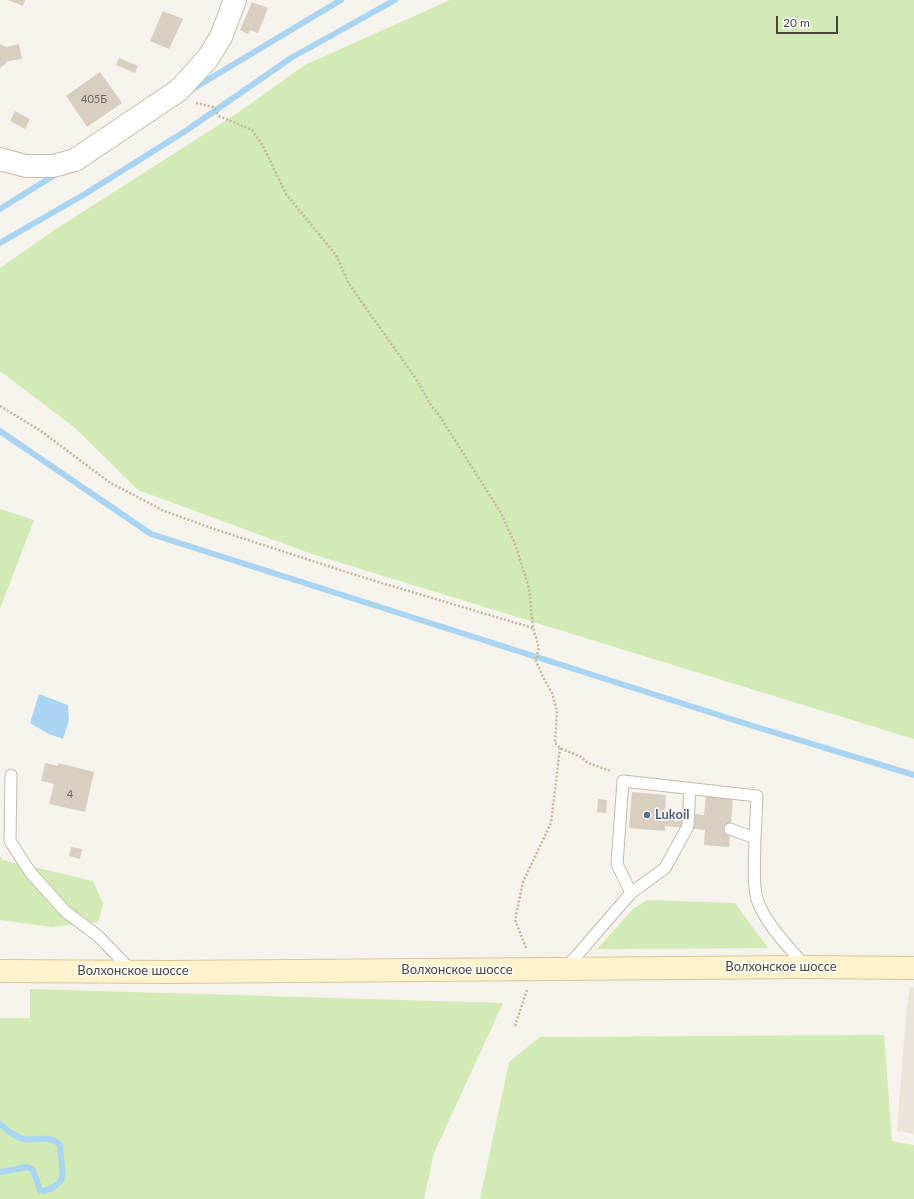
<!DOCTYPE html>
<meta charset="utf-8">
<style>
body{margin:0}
#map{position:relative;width:914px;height:1199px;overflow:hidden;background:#f6f3ec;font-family:Lato,sans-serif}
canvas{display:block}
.scale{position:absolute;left:776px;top:16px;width:62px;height:18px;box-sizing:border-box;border:2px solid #4b4439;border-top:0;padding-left:5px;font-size:12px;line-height:14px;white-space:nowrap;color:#4b4439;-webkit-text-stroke:3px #fff;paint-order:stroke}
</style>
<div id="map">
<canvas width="914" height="1199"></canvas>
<div class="scale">20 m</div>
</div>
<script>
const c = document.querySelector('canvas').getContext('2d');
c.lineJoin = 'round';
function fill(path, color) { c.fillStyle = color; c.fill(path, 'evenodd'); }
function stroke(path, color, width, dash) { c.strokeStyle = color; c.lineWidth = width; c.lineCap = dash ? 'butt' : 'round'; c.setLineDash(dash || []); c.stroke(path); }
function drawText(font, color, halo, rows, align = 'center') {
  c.font = font + ' Lato,sans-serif'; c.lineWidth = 3; c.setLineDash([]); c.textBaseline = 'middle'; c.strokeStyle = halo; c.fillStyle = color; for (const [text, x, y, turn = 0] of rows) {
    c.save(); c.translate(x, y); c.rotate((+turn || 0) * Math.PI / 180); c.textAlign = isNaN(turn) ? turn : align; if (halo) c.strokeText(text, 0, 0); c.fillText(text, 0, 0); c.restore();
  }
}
const residential = new Path2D(`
 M910 987H914V1134L897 1131 906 1015Z`);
const green = new Path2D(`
 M450 0H914V739L312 554 138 490 74 427 0 371V268L59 227 236 114 305 65Z
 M0 509 34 520 0 609Z
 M0 856 3 860 93 881 103 904 98 922 52 927 0 920Z
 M647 900 735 903 768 948 597 949 633 909Z
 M30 989 503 1003 434 1153 424 1199H0V1018H30Z
 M884 1035 892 1141 914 1145V1199H480L509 1062 540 1037Z`);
const water = new Path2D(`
 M39 694 68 705 69 720 63 739 49 734 30 723Z`);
const stream = new Path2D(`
 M191 90 341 0
 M0 209 58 173
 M0 243 85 194 187 130 291 58 395 0
 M0 431 151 534 753 726 914 775
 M0 1124C7 1130 15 1137 24 1139 37 1141 50 1134 60 1145 60 1170 72 1181 45 1191L40 1190 33 1170 27 1167 0 1172`);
const building = new Path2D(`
 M8 0H25L23 6Z
 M252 2 268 8 258 33 250 30 248 34 240 30Z
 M163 11 183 19 169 49 150 41Z
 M0 44 6 47 19 44 22 59 8 61 0 68Z
 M119 58 138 66 135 73 116 65Z
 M100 72 122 103 87 127 66 96Z
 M15 111 30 119 25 129 10 121Z
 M45 763 58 766V763L94 772 85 812 49 804 54 784 41 781Z
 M632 792 666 795 665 811 704 815 706 796 733 798 729 847 704 845 705 830 665 826V831L629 828Z
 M598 799 607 800 606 813 597 812Z
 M71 847 82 849 80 859 69 856Z`);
const path = new Path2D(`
 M196 103 213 107 219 116 252 130 263 146 286 194 336 255 349 284 416 379 432 407 439 415 501 513 515 544 529 588 533 628 539 648 536 661 543 677 552 693 557 711 555 743 560 748 581 757 588 763 611 771
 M0 406 41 431 109 482 164 511 220 531 365 578 533 628
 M665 819 672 821
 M526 948 515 920 523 882 551 823 560 748
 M515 1026 527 990`);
const service = new Path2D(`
 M11 775 10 841 30 872 65 911 98 936 132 971
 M688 825 690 788
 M730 829 755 838C755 854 752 888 758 902 768 927 789 947 806 967
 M631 893 617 864 623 781 757 796 755 838
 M566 968 631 893 665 868 687 828`);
const minor = new Path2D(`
 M0 159 26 166H53L75 160 179 90 208 58 221 37 235 0`);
const secondary = new Path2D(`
 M0 971 169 972 806 967 914 968`);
const markers = [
 [647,815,4,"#5c6f8a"]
];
const numberNames = [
 ["405Б",94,99],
 ["4",70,794]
];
const serviceNames = [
 ["Lukoil",655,815]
];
const streetNames = [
 ["Волхонское шоссе",781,967],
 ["Волхонское шоссе",457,970],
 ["Волхонское шоссе",133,971]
];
fill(residential, '#eae5da');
fill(green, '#d2eab5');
fill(water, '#a9d4f2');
stroke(stream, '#a9d4f2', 6);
fill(building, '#d8cfc1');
stroke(service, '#c2bbae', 13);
stroke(minor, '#c2bbae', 24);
stroke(secondary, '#d6c79b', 24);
stroke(path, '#c4b79f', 2.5, [2, 2]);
stroke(service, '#fff', 11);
stroke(minor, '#fff', 22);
stroke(secondary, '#fff3cd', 22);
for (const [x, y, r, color] of markers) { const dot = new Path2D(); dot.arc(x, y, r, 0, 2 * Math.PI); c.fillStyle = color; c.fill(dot); stroke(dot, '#fff', 1.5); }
drawText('11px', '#6e675b', null, numberNames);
drawText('bold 13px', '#4e5e75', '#fff', serviceNames, 'left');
drawText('13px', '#4b4439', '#fff', streetNames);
</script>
